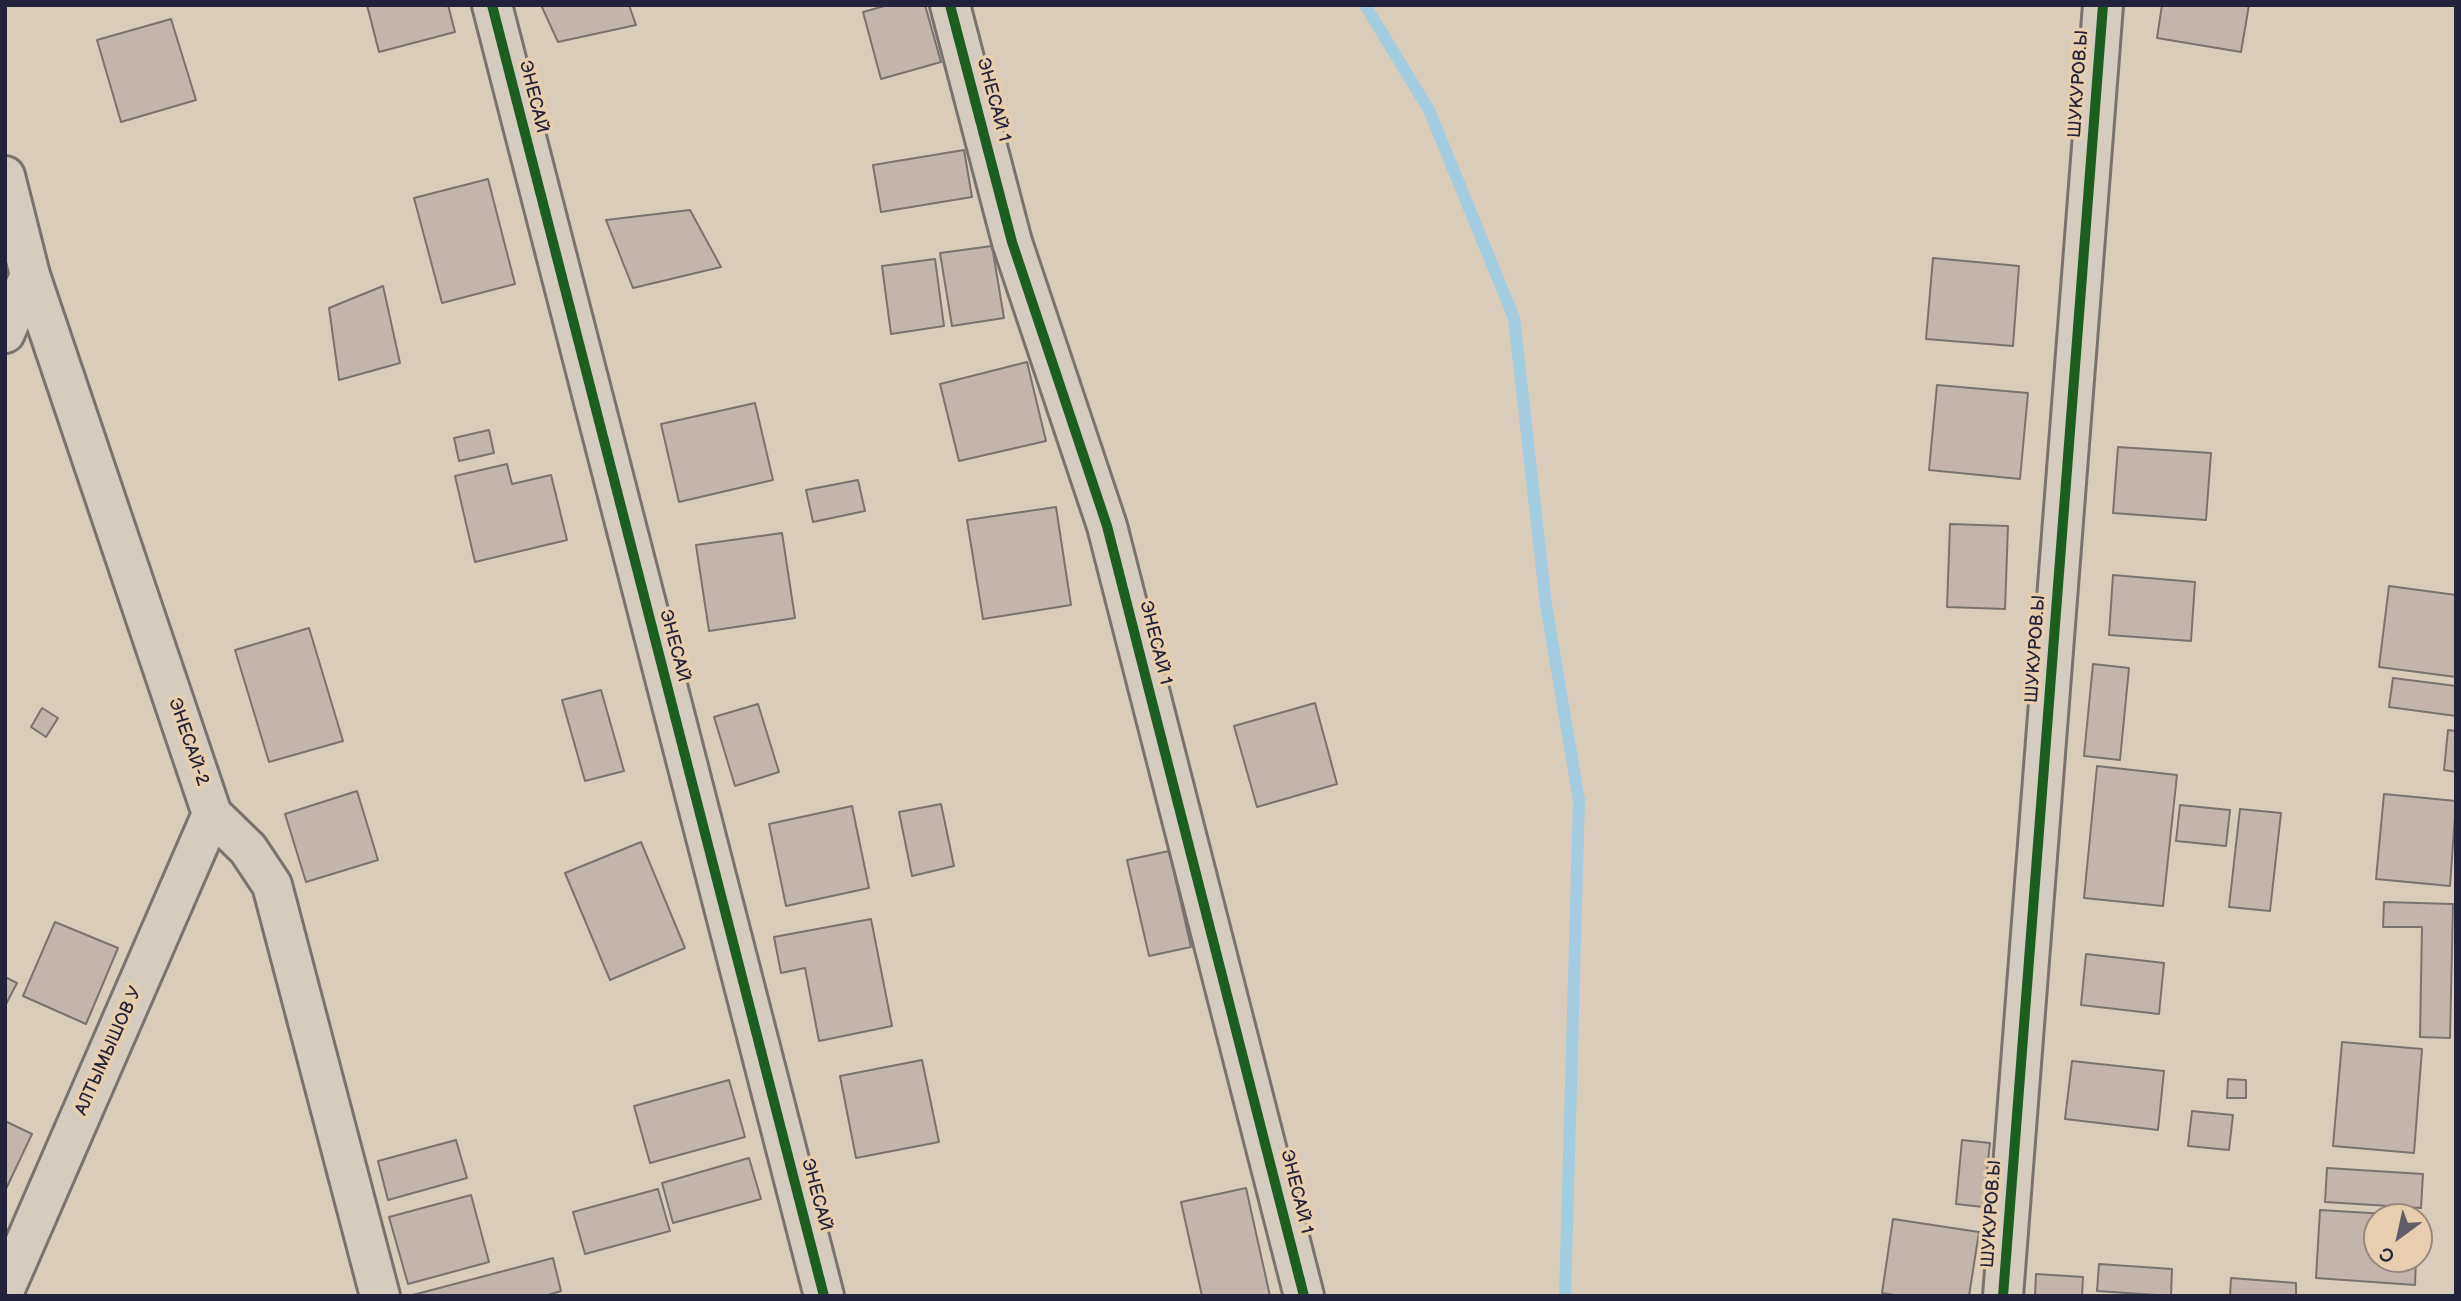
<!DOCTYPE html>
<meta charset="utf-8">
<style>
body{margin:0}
#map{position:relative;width:2461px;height:1301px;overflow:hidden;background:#d9ccbb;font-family:"Balsamiq Sans",sans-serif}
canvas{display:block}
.frame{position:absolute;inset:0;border:7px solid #22223b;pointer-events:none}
.north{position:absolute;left:2363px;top:1203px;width:70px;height:70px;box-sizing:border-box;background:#e6ceae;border:2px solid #988980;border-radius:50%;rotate:213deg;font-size:19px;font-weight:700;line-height:28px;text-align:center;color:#22223b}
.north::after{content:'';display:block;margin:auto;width:24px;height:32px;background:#625e68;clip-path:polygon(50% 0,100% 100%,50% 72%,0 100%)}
</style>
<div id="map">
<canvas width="2461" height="1301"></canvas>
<div class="frame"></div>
<div class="north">С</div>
</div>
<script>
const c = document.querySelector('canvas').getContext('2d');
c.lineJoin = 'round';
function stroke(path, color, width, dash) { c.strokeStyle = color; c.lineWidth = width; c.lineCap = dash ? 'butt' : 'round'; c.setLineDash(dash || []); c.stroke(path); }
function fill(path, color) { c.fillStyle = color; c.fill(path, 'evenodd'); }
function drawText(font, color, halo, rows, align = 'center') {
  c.font = font + ' "Balsamiq Sans",sans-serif'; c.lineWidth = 7; c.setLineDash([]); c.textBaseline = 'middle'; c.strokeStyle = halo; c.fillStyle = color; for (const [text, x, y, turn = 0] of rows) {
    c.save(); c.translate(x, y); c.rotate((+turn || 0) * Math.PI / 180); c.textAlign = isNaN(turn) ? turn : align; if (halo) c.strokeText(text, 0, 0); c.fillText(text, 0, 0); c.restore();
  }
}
const stream = new Path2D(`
 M1365 5 1429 110 1514 318 1546 605 1579 800 1565 1296`);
const building = new Path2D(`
 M367 5H448L455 32 379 52Z
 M541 5H629L636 25 558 42Z
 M888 5H925L941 62 881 79 863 12Z
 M2162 5H2249L2241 52 2157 38Z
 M171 19 196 100 121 122 97 40Z
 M964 150 972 197 881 212 873 165Z
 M488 179 515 284 442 303 414 198Z
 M690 210 721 267 633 288 606 220Z
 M992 246 1004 318 952 326 940 253Z
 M1933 258 2019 266 2013 346 1926 339Z
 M935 259 944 326 891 334 882 266Z
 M383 286 400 363 339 380 329 308Z
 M1027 362 1046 441 959 461 940 384Z
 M1937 385 2028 393 2020 479 1929 470Z
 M755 403 773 480 679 502 661 424Z
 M489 430 494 453 459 461 454 438Z
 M2118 447 2211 453 2206 520 2113 513Z
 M507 464 512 484 551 475 567 540 475 562 455 476Z
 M858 480 865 511 813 522 806 490Z
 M1056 507 1071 605 983 619 967 520Z
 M1950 524 2008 526 2005 609 1947 607Z
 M782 533 795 618 709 631 696 545Z
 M2113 575 2195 582 2191 641 2109 635Z
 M2389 586 2456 595V677L2379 667Z
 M309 628 343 741 269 762 235 650Z
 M2093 664 2129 668 2120 760 2084 756Z
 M2393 678 2456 686V716L2389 707Z
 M601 690 624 771 585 781 562 700Z
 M1315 703 1337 784 1257 807 1234 726Z
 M758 704 779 772 735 786 714 717Z
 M42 708 58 718 46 737 31 727Z
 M2448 730 2456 731V772L2444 770Z
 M2097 766 2177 775 2163 906 2084 898Z
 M357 791 378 860 306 882 285 814Z
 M2384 794 2456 801 2450 886 2376 879Z
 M941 804 954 866 912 876 899 812Z
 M2180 805 2230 810 2226 846 2176 841Z
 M852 806 869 888 786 906 769 824Z
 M2240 809 2281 813 2270 911 2229 907Z
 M641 842 685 948 610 980 565 873Z
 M1169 851 1191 947 1149 956 1127 860Z
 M2384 902 2453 904 2450 1038 2420 1037 2422 927H2383Z
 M871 919 892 1026 819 1041 805 968 781 973 774 937Z
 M55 922 118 948 86 1024 23 996Z
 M2086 954 2164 963 2159 1014 2081 1005Z
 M5 977 17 983 5 1006Z
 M2342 1042 2422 1049 2414 1153 2333 1146Z
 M922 1060 939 1142 856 1158 840 1076Z
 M2072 1061 2164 1071 2158 1130 2065 1119Z
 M2228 1079 2246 1080V1098H2227Z
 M729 1080 745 1137 650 1163 634 1106Z
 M2192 1111 2233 1115 2229 1150 2188 1146Z
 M5 1121 32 1134 5 1191Z
 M456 1140 467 1178 388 1200 378 1161Z
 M1962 1140 1990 1143 1983 1207 1956 1204Z
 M749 1158 761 1199 673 1223 662 1183Z
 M2327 1168 2423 1174 2421 1208 2325 1202Z
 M1246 1188 1270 1296H1202L1181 1202Z
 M658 1189 670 1231 585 1254 573 1212Z
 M471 1195 489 1262 408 1284 389 1217Z
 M2320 1210 2419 1216 2377 1217V1259H2416L2415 1285 2316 1278Z
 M1893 1219 1979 1232 1969 1296H1900L1882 1293Z
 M553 1258 561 1291 545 1296H409Z
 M2099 1264 2172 1269 2171 1296 2097 1291Z
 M2036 1274 2083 1277 2082 1296H2035Z
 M2231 1278 2296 1283V1296H2230Z`);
const minor = new Path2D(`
 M492 5 824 1296
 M950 5 1012 242 1107 526 1304 1296
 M5 176 30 275 212 814 248 849 272 885 380 1296
 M5 333 30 275
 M5 1289 212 814
 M2003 1296 2103 5`);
const cycleway = new Path2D(`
 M492 5 824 1296
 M950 5 1012 242 1107 526 1304 1296
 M2003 1296 2103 5`);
const streetNames = [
 ["ШУКУРОВ.Ы",2079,84,-86],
 ["ЭНЕСАЙ",533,97,76],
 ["ЭНЕСАЙ 1",993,100,75],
 ["ЭНЕСАЙ 1",1155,643,76],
 ["ЭНЕСАЙ",674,646,75],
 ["ШУКУРОВ.Ы",2036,649,-86],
 ["ЭНЕСАЙ-2",188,742,71],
 ["АЛТЫМЫШОВ У",109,1051,-66],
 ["ЭНЕСАЙ 1",1296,1192,76],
 ["ЭНЕСАЙ",816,1195,75],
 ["ШУКУРОВ.Ы",1992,1214,-86]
];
stroke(stream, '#a3cdde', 12);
fill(building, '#c3b5ab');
stroke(building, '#797370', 2);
stroke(minor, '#797370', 44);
stroke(minor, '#d5cbbf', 38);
stroke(cycleway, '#1b5e20', 10);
drawText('18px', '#22223b', '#e6ceae', streetNames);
</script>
